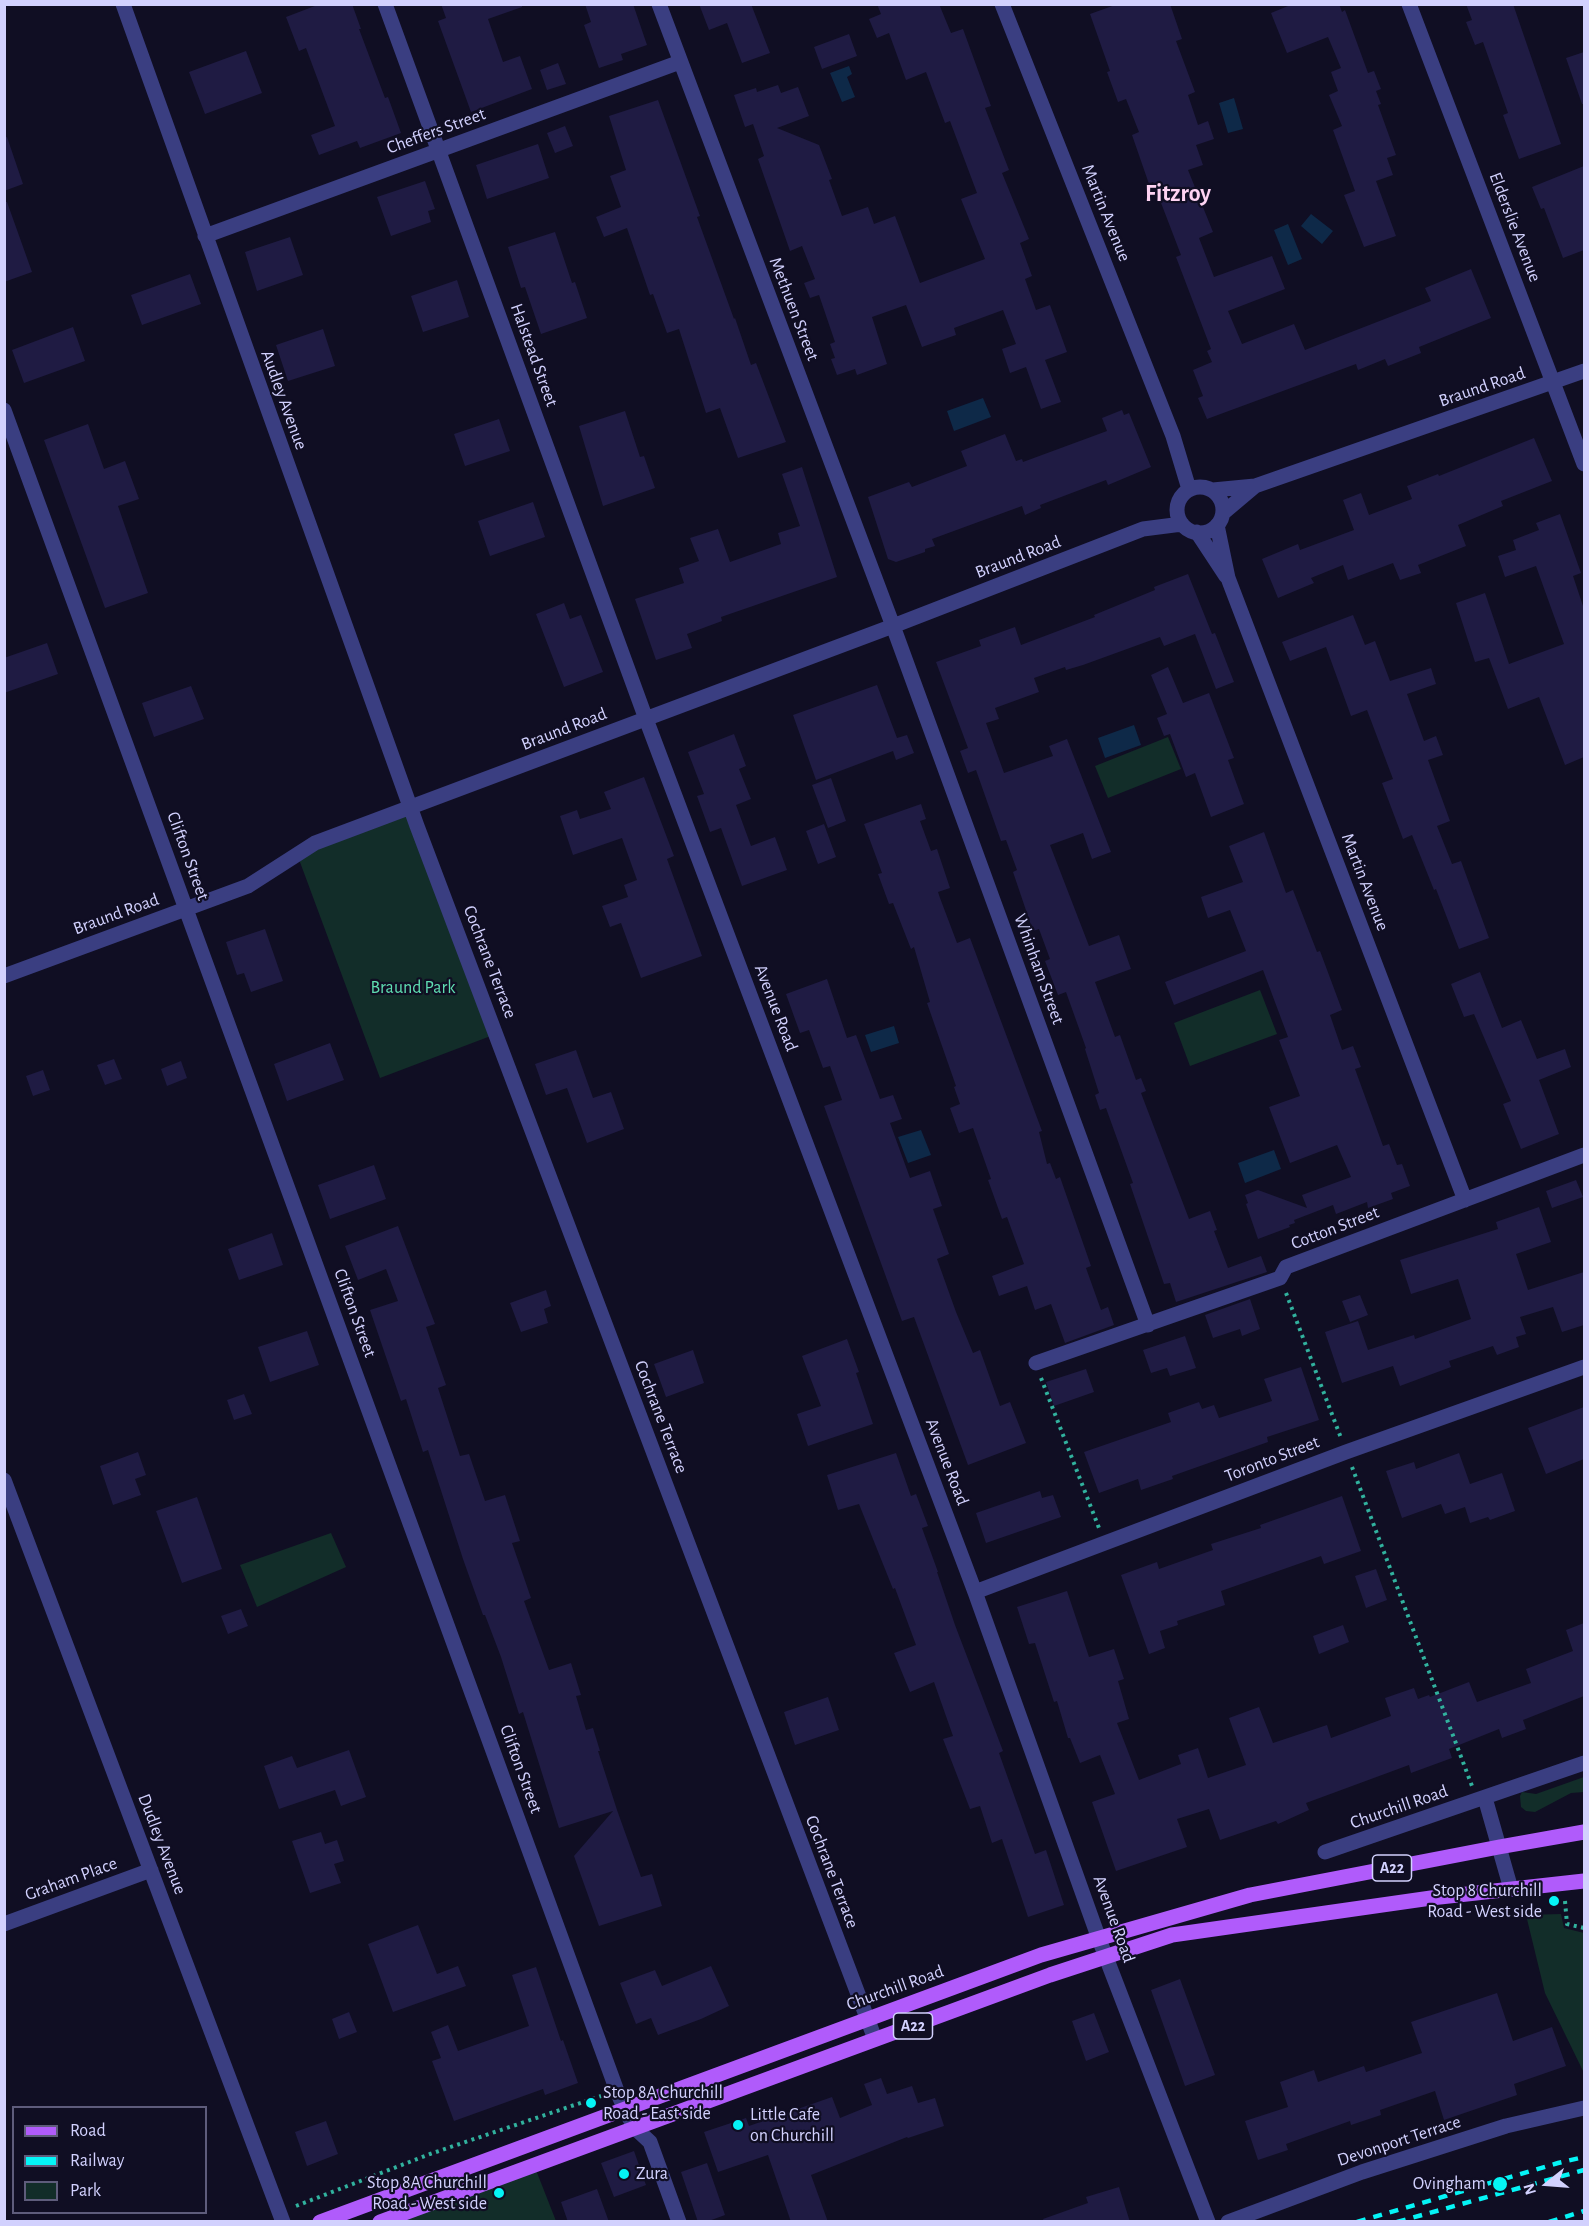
<!DOCTYPE html>
<style>
body{margin:0}
#map{position:relative;width:1589px;height:2226px;overflow:hidden;background:#100e23;font-family:"Alegreya Sans",sans-serif}
canvas{display:block}
.frame{position:absolute;inset:0;border:6px solid #d2d1fe;pointer-events:none}
.legend{position:absolute;left:12px;top:2106px;width:195px;height:108px;box-sizing:border-box;background:#100e23;border:2px solid #5e5c7b;margin:0;padding:8px 10px;list-style:none;font-size:18px;color:#d2d1fe}
.legend li{display:flex;align-items:center;gap:12px;height:30px}
.legend b{width:30px;border:2px solid #5e5c7b}
.north{position:absolute;left:1517px;top:2154px;width:60px;height:60px;-webkit-text-stroke:4px #100e23;paint-order:stroke;rotate:253deg;font-size:16px;font-weight:700;line-height:24px;text-align:center;color:#d2d1fe}
.north::after{content:'';display:block;margin:auto;width:21px;height:27px;background:#d2d1fe;clip-path:polygon(50% 0,100% 100%,50% 72%,0 100%)}
</style>
<div id="map">
<canvas width="1589" height="2226"></canvas>
<div class="frame"></div>
<ul class="legend">
<li><b style="height:8px;background:#b05bfb"></b>Road</li>
<li><b style="height:8px;background:#05f4f6"></b>Railway</li>
<li><b style="height:16px;background:#122d29"></b>Park</li>
</ul>
<div class="north">N</div>
</div>
<script>
const c = document.querySelector('canvas').getContext('2d');
c.lineJoin = 'round';
function fill(path, color) { c.fillStyle = color; c.fill(path, 'evenodd'); }
function stroke(path, color, width, dash) { c.strokeStyle = color; c.lineWidth = width; c.lineCap = dash ? 'butt' : 'round'; c.setLineDash(dash || []); c.stroke(path); }
function drawText(font, color, halo, rows, align = 'center') {
  c.font = font + ' "Alegreya Sans",sans-serif'; c.lineWidth = 4.5; c.setLineDash([]); c.textBaseline = 'middle'; c.strokeStyle = halo; c.fillStyle = color; for (const [text, x, y, turn = 0] of rows) {
    c.save(); c.translate(x, y); c.rotate((+turn || 0) * Math.PI / 180); c.textAlign = isNaN(turn) ? turn : align; if (halo) c.strokeText(text, 0, 0); c.fillText(text, 0, 0); c.restore();
  }
}
const green = new Path2D(`
 M1168 737 1181 769 1108 798 1095 766Z
 M411 808 496 1034 380 1078 297 854Z
 M1260 990 1277 1034 1190 1066 1174 1023Z
 M331 1533 346 1567 257 1607 240 1565Z
 M1584 1777V1792L1571 1793 1535 1812 1526 1811 1521 1807 1520 1796 1522 1792 1536 1794Z
 M1561 1914 1564 1928 1584 1933V2073L1545 1993 1526 1915Z
 M534 2165 556 2221 380 2222Z`);
const water = new Path2D(`
 M849 66 852 74 847 77 855 97 842 102 830 73Z
 M1234 98 1243 129 1228 133 1219 103Z
 M1311 214 1333 231 1322 244 1301 226Z
 M1288 224 1302 259 1288 265 1274 230Z
 M983 398 991 417 954 431 947 411Z
 M1134 725 1141 745 1105 758 1098 738Z
 M894 1026 899 1043 871 1052 865 1035Z
 M921 1130 931 1155 908 1163 898 1137Z
 M1274 1150 1281 1169 1245 1183 1238 1163Z`);
const building = new Path2D(`
 M320 4H352L361 29H359L385 98 388 97 401 133 360 148 357 141 319 155 311 135 335 126 306 48 299 51 286 17Z
 M441 4H522V7L488 19 503 62 520 56 532 89 471 112 438 21 446 18Z
 M585 4H633L647 45 621 54 623 60 599 68 584 25 591 22Z
 M699 4H751L770 53 742 63 727 23 709 30Z
 M877 4H939L951 33 963 29 991 106 985 108 1009 170 1002 173 1029 239 1020 243 1032 276 1025 279 1036 310 1050 305 1067 352 1045 360 1061 402 1041 409 1026 367 1010 373 1002 349 1016 344 1003 310 954 328 956 335 922 347 906 305 872 317 887 364 857 375 855 369 837 375 831 359 835 358 830 344 835 342 819 295 810 298 804 283 815 279 802 246 790 251 758 159 764 156 753 124 745 127 734 95 756 88 757 92 778 85 781 93 798 87 809 116 777 128 819 145 832 179 829 180 842 216 868 207 874 224 895 216 920 283 985 259 961 199 977 193 950 121 945 123 926 72 906 80 889 33 877 38 869 19 881 14Z
 M1118 4H1170L1182 39 1176 41 1195 92 1188 95 1198 125 1208 121 1214 139 1196 145 1203 165 1188 170 1213 232 1199 238 1214 277 1272 256 1285 289 1228 311 1242 344 1294 324 1305 350 1431 301 1425 288 1471 269 1491 318 1419 347 1421 353 1388 366 1385 359 1358 370 1356 364 1207 419 1198 398 1203 396 1193 370 1212 362 1207 351 1211 349 1176 257 1181 255 1153 182 1149 184 1132 135 1139 132 1126 99 1118 102 1107 72 1110 71 1090 14Z
 M1293 4H1339L1342 12 1345 10 1368 73 1374 71 1381 89 1376 91 1381 104 1378 105 1396 155 1387 158 1393 175 1376 181 1396 236 1364 247 1344 195 1355 191 1333 130 1342 126 1329 95 1338 91 1331 72 1341 68 1328 37 1287 53 1271 13Z
 M1466 4H1513L1561 144 1519 159 1503 115 1508 113 1483 42 1475 45 1466 22 1472 20Z
 M849 34 857 56 822 69 814 47Z
 M246 51 262 93 205 114 189 72Z
 M1584 52V104H1582L1566 58Z
 M558 63 566 84 547 90 540 70Z
 M658 100 700 216 697 217 734 319 735 318 751 365 756 363 786 442 738 458 720 408 706 413 679 329 667 333 653 294 650 295 627 228 604 237 596 217 621 207 610 176 626 170 609 116Z
 M565 126 573 146 555 153 547 133Z
 M7 137 23 184 4 191V138Z
 M538 144 549 178 487 199 476 165Z
 M1584 166V250L1563 258 1544 208 1541 209 1532 187Z
 M425 181 435 209 428 211 431 222 391 236 377 197Z
 M4 202H7L32 272 4 282Z
 M555 232 572 283 575 282 587 318 541 334 525 287 521 288 508 247Z
 M290 237 303 275 257 291 245 252Z
 M190 274 201 304 142 325 131 295Z
 M457 280 469 317 423 332 411 296Z
 M73 327 85 361 24 383 12 350Z
 M323 329 335 366 288 381 276 345Z
 M1122 410 1124 415 1129 413 1151 467 1108 485 1106 480 1040 505 1041 508 1025 515 1022 506 932 539 935 546 925 549V552L896 562 888 559 868 497 909 482 912 487 967 466 961 451 1005 434 1016 461 1022 459 1023 462 1107 431 1102 418Z
 M625 411 640 457 644 456 655 488 603 506 579 426Z
 M499 419 510 451 465 466 454 434Z
 M88 424 104 469 125 461 139 499 118 506 148 593 105 608 44 440Z
 M1534 438 1552 481 1501 501 1503 506 1458 525 1466 546 1418 565 1421 573 1400 580 1393 563 1348 580 1343 565 1311 578 1314 583 1278 598 1262 559 1298 544 1300 550 1354 530 1343 500 1361 493 1369 515 1412 499 1407 486 1438 474 1439 476Z
 M802 467 837 577 721 617 722 621 687 634 692 648 656 660 635 599 684 583 679 568 699 561 690 538 718 529 730 562 781 544 778 533 800 526 782 474Z
 M533 502 545 537 490 556 478 521Z
 M1560 514 1581 573 1573 576 1584 609V757L1565 765 1539 697 1508 709 1489 658 1475 662 1456 603 1485 593 1509 664 1564 644 1536 566 1505 577 1498 556 1516 550 1513 540 1539 530 1536 523Z
 M1188 574 1212 634 1215 633 1234 682 1216 689 1195 634 1164 646 1160 637 1083 665 1066 670 1065 667 1034 678 1039 692 995 708 999 719 986 723 1004 773 1053 756 1049 746 1067 739 1111 852 1092 859 1083 833 1050 845 1089 946 1119 935 1131 969 1095 982 1115 1037 1120 1035 1136 1080 1141 1078 1146 1091 1141 1093 1189 1219 1210 1211 1217 1230 1214 1231 1228 1268 1261 1256 1267 1272 1176 1302 1170 1283 1164 1284 1130 1184 1133 1183 1106 1108 1100 1110 1095 1095 1099 1093 1085 1049 1086 1048 1066 992 1058 995 1045 961 1050 959 1039 929 1033 931 1013 872 1017 870 1006 840 1001 841 976 770 968 773 960 751 968 748 936 662 981 646 979 640 1015 627 1021 645 1095 617 1094 615 1155 590 1154 587Z
 M564 603 570 619 581 615 603 672 564 687 536 614Z
 M1353 615 1365 645 1375 641 1390 681 1431 668 1436 684 1407 694 1424 741 1436 736 1443 755 1428 760 1450 821 1437 826 1452 864 1461 861 1489 938 1459 949 1436 889 1434 890 1412 835 1403 839 1382 783 1393 779 1367 710 1351 716 1326 647 1290 661 1282 642Z
 M47 643 58 674 4 693V658Z
 M1168 667 1183 703 1209 693 1234 758 1228 760 1244 804 1211 817 1195 773 1186 777 1170 734 1164 736 1157 718 1167 714 1151 675Z
 M877 685 897 738 907 735 914 753 896 760 893 751 816 780 793 715Z
 M191 686 204 719 154 737 142 703Z
 M734 734 746 766 739 769 751 799 736 805 751 846 775 837 787 870 742 886 721 828 710 832 697 796 704 794 688 752Z
 M644 777 674 856 667 859 702 956 641 978 621 923 610 927 602 906 628 897 624 885 637 880 622 838 573 855 560 816 577 810 580 819 611 809 604 792Z
 M831 778 846 821 828 828 812 785Z
 M921 804 926 819 920 821 931 851 937 849 950 888 938 892 940 898 957 943 970 938 1042 1131 1039 1132 1047 1164 1050 1163 1056 1179 1060 1177 1068 1200 1091 1266 1086 1268 1101 1310 1108 1307 1114 1325 1065 1343 1051 1304 1035 1310 1027 1286 999 1296 992 1276 1024 1264 1007 1217 1002 1219 988 1180 991 1179 973 1128 959 1133 950 1108 960 1104 954 1087 956 1086 927 1003 930 1002 914 947 911 949 893 903 889 904 878 874 882 873 864 824Z
 M824 824 836 857 818 864 806 831Z
 M1264 832 1286 893 1293 890 1317 952 1320 951 1342 1010 1330 1015 1342 1050 1353 1046 1361 1067 1355 1069 1383 1146 1389 1144 1397 1165 1402 1164 1410 1186 1391 1193 1393 1199 1368 1208 1367 1202 1336 1214 1333 1205 1294 1220 1295 1223 1289 1225 1290 1227 1258 1239 1246 1204 1248 1203 1245 1195 1258 1190 1307 1208 1302 1195 1351 1177 1337 1145 1290 1163 1269 1107 1300 1096 1279 1040 1288 1037 1263 970 1174 1005 1165 982 1246 951 1230 910 1208 918 1201 897 1243 882 1229 846Z
 M265 929 283 981 251 992 244 973 237 975 226 942Z
 M1480 972 1502 1028 1521 1020 1537 1059 1565 1049 1571 1067 1539 1080 1559 1134 1521 1149 1503 1104 1511 1101 1474 1014 1464 1017 1451 984Z
 M827 979 847 1038 856 1035 880 1099 893 1095 902 1119 890 1123 910 1178 930 1171 942 1206 933 1209 949 1254 937 1259 956 1312 973 1353 980 1350 1000 1406 1010 1402 1026 1443 968 1465 914 1317 902 1321 824 1106 842 1100 830 1066 823 1068 809 1030 800 1033 786 994Z
 M330 1043 344 1080 287 1101 274 1064Z
 M576 1050 593 1098 611 1092 624 1129 587 1143 567 1088 546 1095 535 1064Z
 M114 1059 122 1079 105 1085 97 1065Z
 M181 1061 187 1078 167 1086 161 1069Z
 M43 1070 50 1090 33 1096 26 1076Z
 M374 1165 386 1199 330 1219 318 1185Z
 M1576 1180 1583 1197 1552 1208 1546 1191Z
 M1539 1207 1551 1242 1516 1254 1528 1290 1584 1272V1325L1562 1332 1553 1307 1520 1317 1526 1334 1516 1337 1519 1347 1497 1355 1493 1346 1449 1361 1451 1367 1400 1386 1393 1366 1342 1383 1325 1332 1358 1321 1368 1350 1414 1335 1415 1339 1471 1319 1458 1279 1411 1294 1400 1260 1498 1229 1496 1222Z
 M398 1226 435 1324 426 1327 446 1385 438 1388 460 1456 469 1454 485 1501 505 1495 520 1541 512 1543 531 1598 524 1601 549 1670 571 1663 581 1695 576 1696 586 1730 593 1728 600 1751H598L617 1810 641 1877 652 1874 662 1906 599 1926 574 1856 613 1811 559 1828 523 1712 519 1714 501 1657 485 1615H483L463 1559 428 1450 423 1452 406 1399 401 1401 370 1310 398 1301 386 1269 358 1280 345 1246Z
 M272 1233 283 1265 239 1280 228 1249Z
 M546 1290 551 1306 544 1309 548 1323 521 1332 510 1303Z
 M1360 1295 1368 1315 1350 1322 1342 1301Z
 M1250 1299 1260 1329 1242 1336 1240 1329 1213 1338 1205 1315Z
 M307 1331 319 1365 270 1382 258 1347Z
 M1185 1336 1196 1368 1170 1376 1167 1368 1151 1373 1143 1350Z
 M847 1339 859 1372 856 1373 873 1424 808 1446 797 1414 821 1406 802 1356Z
 M693 1350 704 1383 666 1397 654 1364Z
 M1301 1367 1319 1420 1267 1437 1268 1442 1172 1476 1173 1479 1141 1490 1138 1479 1099 1493 1084 1452 1171 1422 1168 1413 1199 1402 1202 1409 1214 1405 1219 1418 1272 1401 1264 1379Z
 M1086 1369 1094 1392 1054 1406 1046 1382Z
 M244 1394 252 1414 234 1420 227 1400Z
 M1584 1407V1459L1546 1474 1528 1428Z
 M138 1452 146 1475 135 1479 141 1495 113 1505 100 1466Z
 M896 1453 911 1496 916 1494 928 1526 922 1528 938 1572H937L955 1625 1003 1751 999 1753 1035 1854 1046 1850 1064 1905 1028 1917 1002 1839 992 1843 980 1806 970 1809 943 1739 953 1736 934 1682 910 1692 894 1653 916 1645 895 1588 893 1589 859 1504 838 1510 827 1475Z
 M1459 1453 1470 1484 1502 1473 1515 1511 1490 1520 1488 1517 1470 1523 1465 1507 1445 1514 1441 1504 1402 1518 1386 1471 1414 1462 1416 1469Z
 M1040 1491 1042 1498 1053 1495 1061 1517 986 1543 976 1513Z
 M1342 1496 1361 1551 1324 1564 1321 1556 1221 1591 1225 1605 1177 1621 1178 1625 1160 1631 1165 1648 1149 1654 1121 1575 1157 1562 1159 1569 1213 1550 1211 1544 1261 1528 1260 1525Z
 M197 1497 222 1569 182 1583 156 1511Z
 M1376 1569 1387 1600 1366 1608 1355 1576Z
 M1067 1591 1089 1657 1114 1649 1124 1679 1118 1681 1129 1719 1117 1723 1139 1780 1181 1764 1178 1755 1198 1748 1208 1778 1246 1765 1229 1718 1259 1707 1273 1743 1327 1725 1331 1738 1391 1716 1385 1698 1414 1688 1418 1699 1429 1695 1430 1697 1469 1682 1477 1702 1531 1683 1526 1669 1573 1651 1566 1630 1584 1623V1696L1523 1720 1526 1729 1502 1738 1499 1729 1449 1749 1452 1758 1411 1773 1409 1765 1306 1803 1309 1810 1278 1824 1276 1821 1220 1840 1209 1809 1177 1819 1187 1847 1116 1871 1092 1802 1115 1794 1100 1755 1080 1763 1070 1738H1068L1057 1701 1054 1702 1035 1643 1029 1644 1017 1607Z
 M241 1609 248 1626 228 1634 221 1616Z
 M1343 1625 1349 1642 1319 1654 1313 1636Z
 M828 1697 839 1730 795 1745 784 1712Z
 M349 1750 366 1797 341 1806 335 1790 279 1809 264 1766 292 1756 297 1768Z
 M321 1832 325 1844 337 1840 344 1861 334 1864 341 1883 310 1893 292 1841Z
 M418 1925 437 1974 458 1966 466 1986 393 2012 368 1944Z
 M711 1966 729 2006 701 2019 658 2035 651 2018 636 2024 620 1983 655 1970 662 1986Z
 M536 1967 561 2041 563 2040 578 2083 545 2095 543 2089 454 2121 432 2061 441 2058 431 2032 448 2025 458 2051 529 2026 512 1975Z
 M1180 1979 1215 2075 1185 2086 1151 1990Z
 M1497 1993 1513 2041 1552 2027 1566 2066 1514 2084 1517 2095 1444 2120 1435 2091 1380 2110 1381 2115 1351 2125 1350 2121 1286 2144 1288 2150 1258 2160 1245 2121 1288 2107 1280 2082 1314 2070 1318 2082 1364 2066 1366 2072 1422 2053 1411 2022Z
 M349 2012 357 2032 339 2039 332 2019Z
 M1094 2013 1109 2052 1086 2061 1072 2021Z
 M881 2078 887 2094 912 2086 918 2103 935 2098 944 2126 908 2138 907 2137 811 2175 828 2222H791L768 2155 718 2172 704 2132 746 2118 749 2126 832 2097 840 2118 872 2105 864 2084Z
 M326 2121 338 2154 307 2166 295 2132Z
 M634 2151 646 2185 614 2197 601 2163Z
 M707 2163 725 2215 706 2222H698L681 2172Z
 M1119 2187 1130 2222H1044L1043 2219 1088 2203 1086 2197Z
 M597 2189 609 2222H568L561 2202Z`);
const path = new Path2D(`
 M1286 1293 1341 1438
 M1041 1378 1099 1528
 M1352 1467 1472 1786
 M1565 1901 1567 1924 1584 1928
 M296 2206 430 2154 601 2096`);
const minor = new Path2D(`
 M123 4 417 826 875 2039
 M385 4 646 719 975 1592 1099 1939 1208 2222
 M659 4 893 626 1148 1325
 M1002 4 1173 436 1189 489
 M1409 4 1584 464
 M205 236 680 62
 M4 410 617 2091 625 2110 635 2128 650 2142 679 2222
 M1177 510a23 23 0 1 1 46 0a23 23 0 1 1-46 0Z
 M1213 490 1255 486 1584 371
 M1223 513 1255 486
 M1217 525 1228 578 1465 1200
 M1197 532 1226 576
 M4 976 248 886 315 843 893 626 1143 529 1182 524
 M1036 1363 1280 1278 1286 1267 1584 1155
 M4 1480 283 2222
 M975 1592 1346 1452 1584 1367
 M1485 1798 1511 1889
 M1325 1852 1584 1763
 M4 1924 151 1870
 M1228 2222 1362 2172 1506 2126 1584 2108`);
const primary = new Path2D(`
 M320 2222 1041 1955 1250 1895 1499 1847 1584 1832
 M380 2222 1050 1975 1172 1935 1431 1898 1584 1881`);
const rail = new Path2D(`
 M1357 2222 1558 2163 1584 2157
 M1397 2222 1584 2170
 M1549 2222 1584 2211`);
const markers = [
 [1554,1901,6,"#05f4f6"],
 [591,2103,6,"#05f4f6"],
 [738,2125,6,"#05f4f6"],
 [624,2174,6,"#05f4f6"],
 [1500,2184,8,"#05f4f6"],
 [499,2193,6,"#05f4f6"]
];
const shields = [
 [1392,1868,39],
 [913,2026,39]
];
const shieldNames = [
 ["A22",1392,1868],
 ["A22",913,2026]
];
const streetNames = [
 ["Cheffers Street",436,131,-20],
 ["Martin Avenue",1106,213,68],
 ["Elderslie Avenue",1515,227,69],
 ["Methuen Street",794,309,69],
 ["Halstead Street",534,355,70],
 ["Braund Road",1482,387,-19],
 ["Audley Avenue",284,400,70],
 ["Braund Road",1018,557,-21],
 ["Braund Road",564,729,-21],
 ["Clifton Street",188,856,70],
 ["Martin Avenue",1365,882,69],
 ["Braund Road",116,914,-20],
 ["Cochrane Terrace",490,962,69],
 ["Whinham Street",1039,969,70],
 ["Avenue Road",776,1008,69],
 ["Cotton Street",1335,1228,-21],
 ["Clifton Street",355,1313,70],
 ["Cochrane Terrace",661,1417,69],
 ["Toronto Street",1272,1459,-21],
 ["Avenue Road",947,1462,69],
 ["Clifton Street",521,1769,70],
 ["Churchill Road",1399,1807,-19],
 ["Dudley Avenue",162,1844,69],
 ["Cochrane Terrace",832,1872,69],
 ["Graham Place",71,1879,-20],
 ["Avenue Road",1114,1919,70],
 ["Churchill Road",895,1988,-20],
 ["Devonport Terrace",1399,2141,-18]
];
const parkNames = [
 ["Braund Park",413,988]
];
const poiNames = [
 ["Stop 8 Churchill",1542,1891],
 ["Road - West side",1542,1912],
 ["Stop 8A Churchill",603,2093,"left"],
 ["Road - East side",603,2114,"left"],
 ["Little Cafe",750,2115,"left"],
 ["on Churchill",750,2136,"left"],
 ["Zura",636,2174,"left"],
 ["Stop 8A Churchill",487,2183],
 ["Road - West side",487,2204],
 ["Ovingham",1486,2184]
];
const districtNames = [
 ["Fitzroy",1178,194]
];
fill(green, '#122d29');
fill(water, '#0e2948');
fill(building, '#1f1b43');
stroke(path, '#31b29e', 4, [3, 4.5]);
stroke(minor, '#3a3e81', 15);
stroke(primary, '#b05bfb', 15);
stroke(rail, '#05f4f6', 4.5, [9, 8]);
for (const [x, y, r, color] of markers) { const dot = new Path2D(); dot.arc(x, y, r, 0, 2 * Math.PI); c.fillStyle = color; c.fill(dot); stroke(dot, '#100e23', 2); }
for (const [x, y, w] of shields) { const box = new Path2D(); box.roundRect(x - w / 2, y - 13, w, 26, 4.5); c.fillStyle = '#100e23'; c.fill(box); stroke(box, '#d2d1fe', 1.5); }
drawText('bold 16px', '#d2d1fe', null, shieldNames);
drawText('18px', '#d2d1fe', '#100e23', streetNames);
drawText('18px', '#5fddb1', '#100e23', parkNames);
drawText('18px', '#d2d1fe', '#100e23', poiNames, 'right');
drawText('bold 24px', '#fed3f2', '#100e23', districtNames);
</script>
